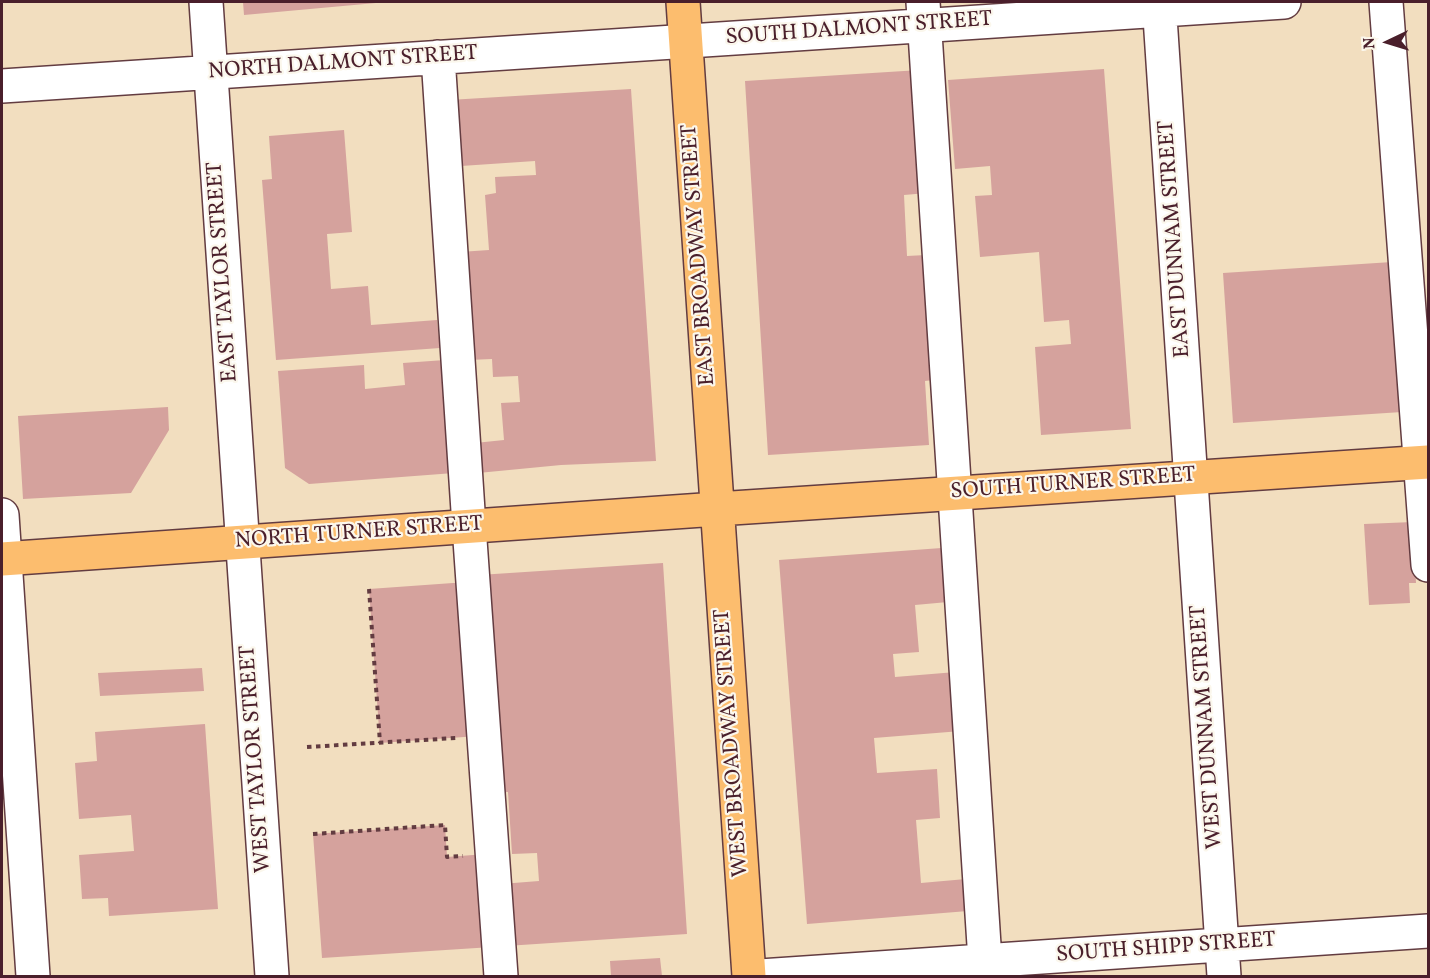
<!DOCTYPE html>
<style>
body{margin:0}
#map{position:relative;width:1430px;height:978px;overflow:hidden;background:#f2debf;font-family:Vollkorn,serif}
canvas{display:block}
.frame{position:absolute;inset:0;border:3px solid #4a1f2b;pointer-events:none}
.north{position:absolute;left:1358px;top:12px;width:60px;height:60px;-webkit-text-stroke:4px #fbf7ec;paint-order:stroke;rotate:266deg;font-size:16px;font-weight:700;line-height:24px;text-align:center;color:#4a1f2b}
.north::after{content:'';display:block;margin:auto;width:21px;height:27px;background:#4a1f2b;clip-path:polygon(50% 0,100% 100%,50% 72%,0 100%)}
</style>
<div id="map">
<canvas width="1430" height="978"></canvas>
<div class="frame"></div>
<div class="north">N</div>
</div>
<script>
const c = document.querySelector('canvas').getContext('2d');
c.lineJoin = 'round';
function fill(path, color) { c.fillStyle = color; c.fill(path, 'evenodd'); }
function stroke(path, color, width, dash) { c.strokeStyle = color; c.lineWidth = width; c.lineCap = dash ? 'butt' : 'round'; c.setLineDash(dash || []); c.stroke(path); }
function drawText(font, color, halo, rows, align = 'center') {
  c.font = font + ' Vollkorn,serif'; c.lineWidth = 4.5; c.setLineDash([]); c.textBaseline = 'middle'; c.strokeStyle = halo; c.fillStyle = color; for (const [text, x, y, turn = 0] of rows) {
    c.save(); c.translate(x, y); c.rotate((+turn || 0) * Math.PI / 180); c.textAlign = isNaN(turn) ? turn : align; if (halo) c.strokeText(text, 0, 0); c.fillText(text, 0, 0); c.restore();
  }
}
const building = new Path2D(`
 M243 2H376V3L244 15Z
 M1104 69 1131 429 1041 435 1035 347 1071 344 1069 320 1044 322 1039 252 980 257 975 196 992 195 990 166 955 169 948 80Z
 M920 70 927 193 904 195 907 256 926 255 934 380 925 381 929 445 768 455 745 81Z
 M631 89 656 461 561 465 478 473 475 443 504 440 501 403 520 402 518 376 493 377 492 359 469 360 460 252 489 250 485 195 496 193 495 177 536 175 535 161 461 166 449 100Z
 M344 130 352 232 327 234 331 289 368 286 371 325 437 320 440 348 276 360 262 180 272 179 269 136Z
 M1392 262 1402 412 1233 423 1223 273Z
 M445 360 454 473 309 484 285 468 278 371 364 365 365 389 405 385 403 363Z
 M168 407 169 430 131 493 23 499 18 416Z
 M1413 522 1416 583H1409L1410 603 1369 605 1364 524Z
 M955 547 959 601 915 605 919 652 893 654 895 677 956 672 961 731 874 738 877 773 937 769 940 818 916 820 921 883 966 879 968 911 807 924 779 560Z
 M663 563 687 934 506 946 501 884 539 881 537 853 512 854 508 792 494 793 479 575Z
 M467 582 478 736 380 743 369 589Z
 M202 668 204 691 100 696 98 673Z
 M205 724 218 909 109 916 108 898 82 899 79 855 134 851 131 815 79 819 75 763 97 761 95 732Z
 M445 825 447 857 486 854 492 947 322 958 313 834Z
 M660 958 662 976H611L610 961Z`);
const path = new Path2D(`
 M369 589 380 743
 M307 747 456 738
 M313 834 445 825 447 857 463 856`);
const minor = new Path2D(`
 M206 2 272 976
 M923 2 986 976
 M1159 2 1224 976
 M1386 2 1428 565
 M438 57 469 526 501 976
 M2 86 1284 2
 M2 515 33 976
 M760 976 1428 931`);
const major = new Path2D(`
 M683 2 749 976
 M2 559 717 509 1428 462`);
const streetNames = [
 ["SOUTH DALMONT STREET",859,30,-4],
 ["NORTH DALMONT STREET",343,64,-4],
 ["EAST DUNNAM STREET",1176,239,-94],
 ["EAST BROADWAY STREET",700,255,-94],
 ["EAST TAYLOR STREET",224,272,-94],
 ["SOUTH TURNER STREET",1073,485,-4],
 ["NORTH TURNER STREET",359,534,-4],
 ["WEST DUNNAM STREET",1208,727,-94],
 ["WEST BROADWAY STREET",733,743,-94],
 ["WEST TAYLOR STREET",257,759,-94],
 ["SOUTH SHIPP STREET",1166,949,-4]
];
fill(building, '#d5a29d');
stroke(minor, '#633c41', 36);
stroke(major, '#633c41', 36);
stroke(path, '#633c41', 4, [4.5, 4.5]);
stroke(minor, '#fff', 33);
stroke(major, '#fcbd6e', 33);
drawText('22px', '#4a1f2b', '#fbf7ec', streetNames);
</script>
